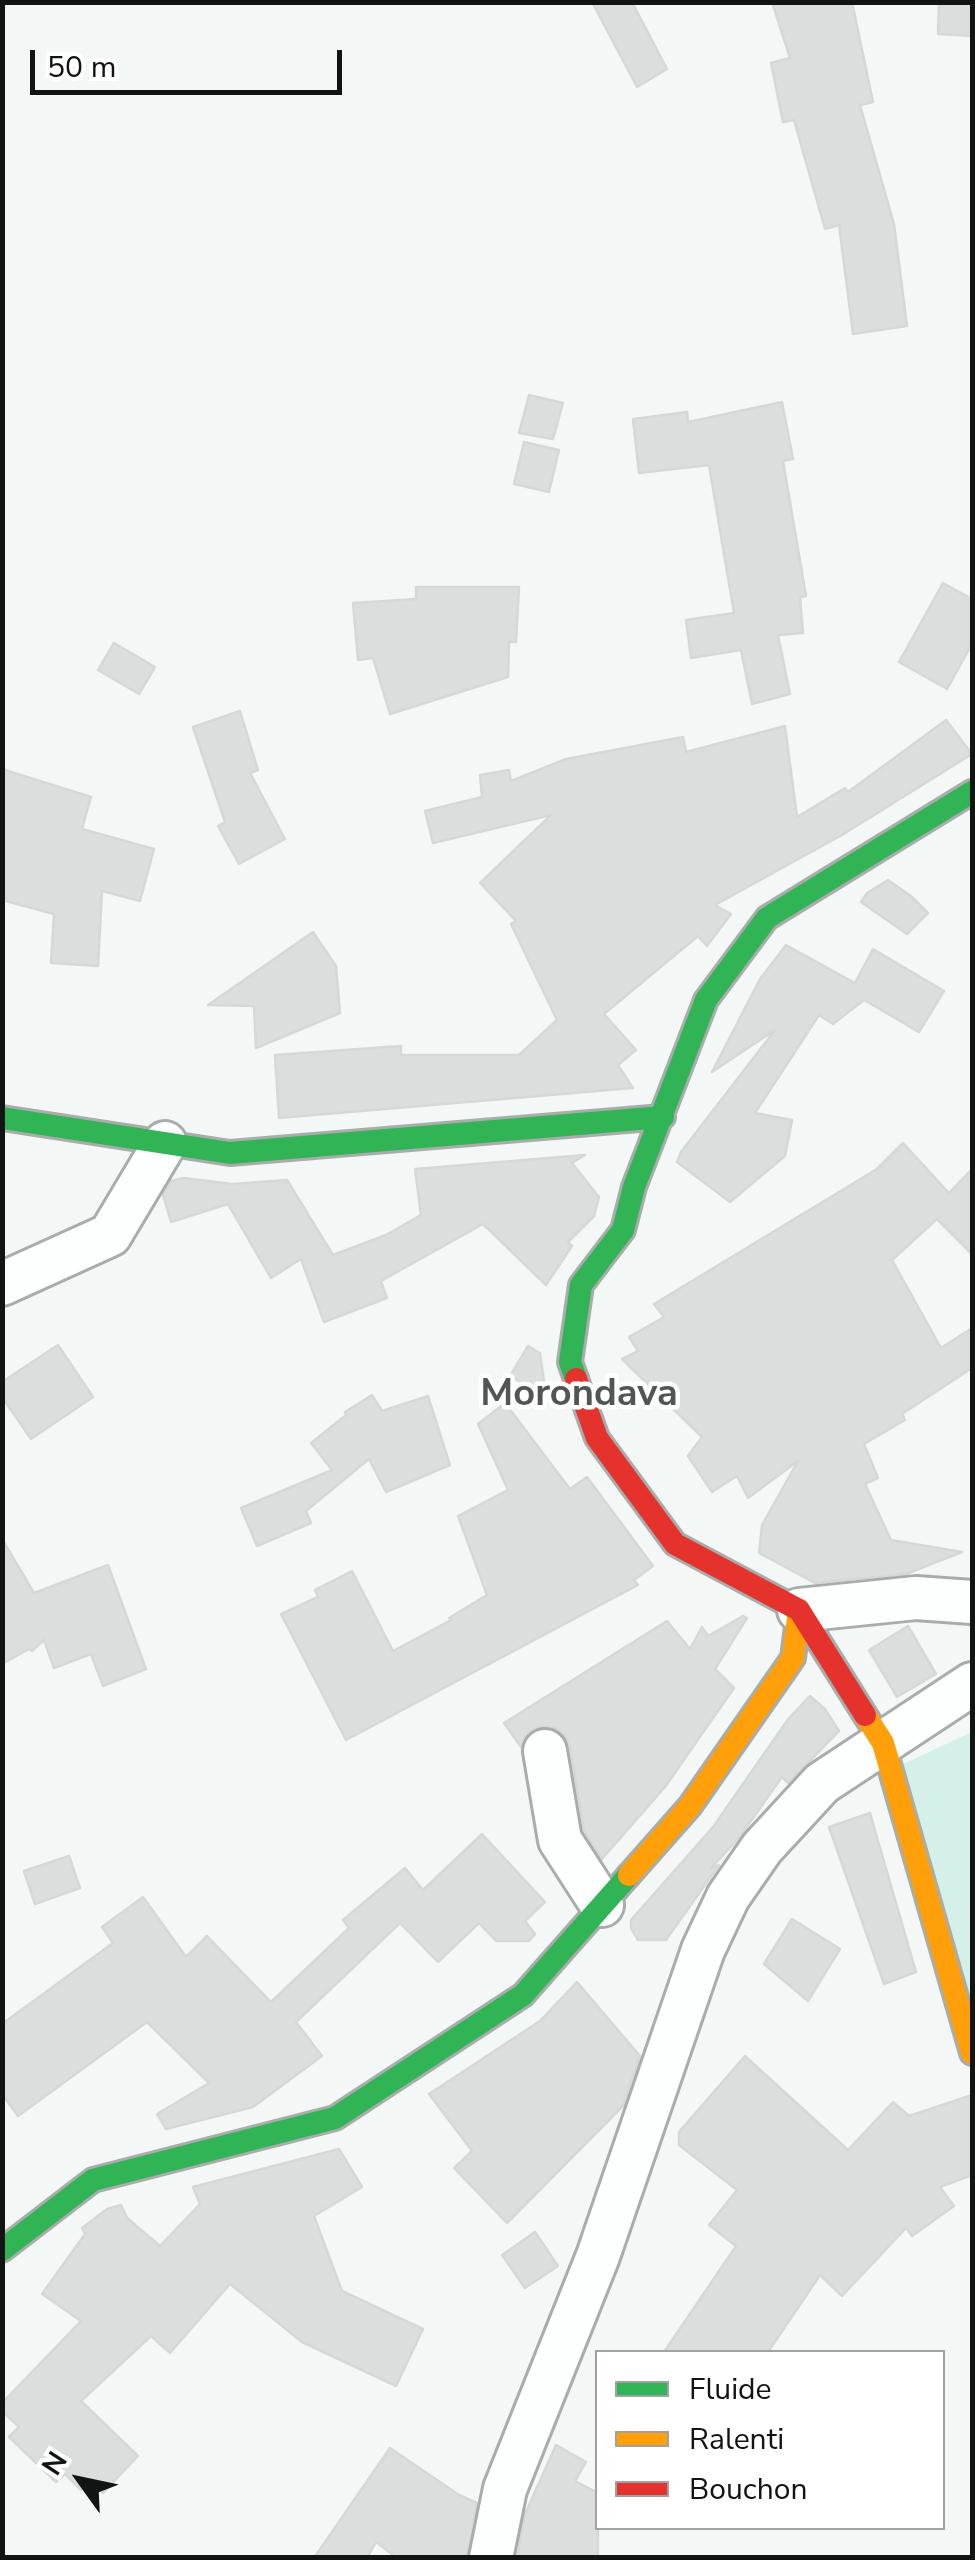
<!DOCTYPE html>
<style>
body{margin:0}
#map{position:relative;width:975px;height:2560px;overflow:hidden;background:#f3f8f6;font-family:"Nunito Sans",sans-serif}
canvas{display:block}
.frame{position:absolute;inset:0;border:5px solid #111413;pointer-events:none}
.legend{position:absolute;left:595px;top:2350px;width:350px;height:180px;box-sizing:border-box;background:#fff;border:2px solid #a0a1a1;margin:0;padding:12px 18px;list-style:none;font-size:30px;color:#111413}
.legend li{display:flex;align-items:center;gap:20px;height:50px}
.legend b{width:50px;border:2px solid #a0a1a1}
.north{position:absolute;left:30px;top:2430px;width:100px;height:100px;-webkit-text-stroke:8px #fff;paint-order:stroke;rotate:303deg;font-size:28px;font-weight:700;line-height:40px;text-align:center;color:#111413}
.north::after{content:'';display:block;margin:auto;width:35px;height:45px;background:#111413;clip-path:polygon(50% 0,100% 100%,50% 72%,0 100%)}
.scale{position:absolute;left:30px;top:50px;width:312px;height:45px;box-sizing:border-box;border:5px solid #111413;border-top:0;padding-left:12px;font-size:30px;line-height:35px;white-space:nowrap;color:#111413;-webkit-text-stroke:8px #fff;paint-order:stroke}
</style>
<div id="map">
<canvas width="975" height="2560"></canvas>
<div class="frame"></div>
<ul class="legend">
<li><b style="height:12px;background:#30b455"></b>Fluide</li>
<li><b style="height:12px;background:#ff9f0a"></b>Ralenti</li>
<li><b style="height:12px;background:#e5322d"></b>Bouchon</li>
</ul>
<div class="north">N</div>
<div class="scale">50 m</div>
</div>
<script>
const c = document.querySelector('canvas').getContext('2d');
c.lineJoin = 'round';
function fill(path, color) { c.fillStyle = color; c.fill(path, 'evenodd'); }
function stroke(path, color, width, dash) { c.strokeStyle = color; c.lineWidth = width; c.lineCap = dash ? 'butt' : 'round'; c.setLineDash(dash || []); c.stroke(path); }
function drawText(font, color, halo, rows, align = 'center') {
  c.font = font + ' "Nunito Sans",sans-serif'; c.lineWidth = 9; c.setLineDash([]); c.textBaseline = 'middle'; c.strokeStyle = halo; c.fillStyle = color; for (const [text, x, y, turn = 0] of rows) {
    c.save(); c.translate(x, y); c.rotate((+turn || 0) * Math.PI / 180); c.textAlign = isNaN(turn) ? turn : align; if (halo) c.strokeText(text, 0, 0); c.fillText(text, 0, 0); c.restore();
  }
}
const green = new Path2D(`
 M972 1732V2004L903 1764Z`);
const building = new Path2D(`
 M592 2H632L667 69 637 87Z
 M772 2H852L873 102 860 105 894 224 907 326 853 334 839 225 825 229 794 120 783 122 771 63 790 58Z
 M939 2H972V36L938 34Z
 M529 395 563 403 553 439 519 433Z
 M782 402 793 459 783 461 806 596 800 597 803 633 778 635 790 694 752 704 741 650 691 658 686 620 734 613 709 465 639 473 633 419 687 412 688 422Z
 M524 442 559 450 549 492 514 484Z
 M943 583 972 599V644L947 689 899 662Z
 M416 587H519L516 642H509L508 677 390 714 373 658 358 660 353 603 416 599Z
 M114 643 155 667 139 694 98 670Z
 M240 711 258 770 250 773 285 839 239 864 218 826 225 822 193 727Z
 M946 720 972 754 842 835 715 905 731 914 707 946 698 936 604 1014 636 1050 618 1065 633 1088 279 1118 275 1055 401 1046V1055H519L557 1020 511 924 516 921 480 883 551 815 433 843 425 811 482 797 480 775 509 770 511 781 566 759 683 737 686 752 785 726 797 817 845 788 848 792Z
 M2 769 91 797 82 829 154 849 140 901 102 891 98 966 51 963 54 914 2 900Z
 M888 880 911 896 928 913 907 934 861 902 867 893Z
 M313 932 336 966 340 1013 256 1048 254 1006 208 1005Z
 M786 945 855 983 873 949 944 991 919 1032 864 1000 833 1024 819 1015 755 1113 792 1120 785 1156 730 1202 677 1162 681 1152 775 1030 712 1072 760 979Z
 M903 1143 949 1193 972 1169V1254L937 1219 892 1260 941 1348 972 1328V1368L902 1414 905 1420 864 1444 878 1478 865 1484 891 1540 962 1552 906 1574 815 1583 759 1553 762 1525 798 1461 748 1498 737 1476 712 1492 688 1456 702 1437 622 1359 638 1351 629 1337 664 1317 654 1304 877 1169Z
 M585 1155 572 1163 599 1197 594 1216 568 1242 572 1246 546 1285 483 1224 381 1281 387 1298 324 1322 301 1259 271 1278 228 1204 171 1222 163 1195 171 1181 184 1178 232 1184 287 1180 333 1255 386 1235 421 1215 415 1169Z
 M58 1345 93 1397 31 1439 2 1397V1382Z
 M528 1346 540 1353 544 1381 537 1392 510 1376Z
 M372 1395 382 1411 428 1396 450 1465 386 1492 369 1459 306 1511 311 1523 257 1546 241 1508 332 1470 311 1443 346 1415 345 1412Z
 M505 1403 570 1489 587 1477 653 1566 634 1580 638 1585 346 1740 281 1614 318 1597 315 1590 352 1571 393 1651 451 1620 449 1618 487 1595 458 1516 508 1490 478 1424Z
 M2 1539 34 1593 108 1565 146 1669 103 1686 91 1654 54 1668 44 1640 32 1651 29 1649 2 1664Z
 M743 1616 747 1618 715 1669 734 1688 665 1787 602 1859 584 1831 570 1747 565 1736 555 1728 540 1727 528 1732 521 1747 504 1723 667 1621 690 1649 702 1627 708 1636Z
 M908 1626 936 1674 897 1697 869 1650Z
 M810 1696 825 1709 839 1731 788 1783 782 1777 738 1839 711 1868 719 1865 666 1940H638L631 1928V1920L713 1827 789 1718Z
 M870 1813 916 1972 884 1984 829 1827Z
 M482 1834 545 1902 525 1921 535 1934 529 1941H496L479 1923 438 1962 400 1923 296 2022 322 2056 253 2107 166 2129 157 2114 209 2083 147 2022 18 2116 2 2094V2024L113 1943 102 1927 143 1897 186 1957 207 1936 271 2002 349 1928 343 1920 405 1868 423 1890Z
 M69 1856 80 1888 35 1904 24 1871Z
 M792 1919 840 1949 808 2001 764 1964Z
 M577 1982 640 2056 623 2106 507 2223 454 2168 472 2151 429 2094 540 2021Z
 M745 2056 848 2150 893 2102 909 2116 972 2095V2175L940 2187 954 2206 912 2236 906 2228 842 2296 820 2275 768 2352H664L736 2246 709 2225 737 2190 679 2145V2132Z
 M339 2149 362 2187 314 2216 342 2291 423 2329 396 2386 302 2342 230 2284 170 2353 151 2336 81 2401 138 2456 103 2493 90 2480 81 2490 65 2474 56 2482 9 2437 19 2427 2 2411V2403L81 2321 42 2294 85 2234 82 2228 107 2209 121 2205 127 2218 160 2246 200 2204 193 2187Z
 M535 2232 558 2266 525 2288 502 2255Z
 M556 2445 586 2462 575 2481 598 2493V2558H517L525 2514Z
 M390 2448 459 2495 477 2503 467 2558H397L376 2542 367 2558H314Z`);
const street = new Path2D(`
 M2 1284 110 1235 165 1143
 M799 1610 916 1598 972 1602
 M545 1751 560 1840 602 1905
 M491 2558 505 2489 598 2256 703 1950 728 1897 762 1848 822 1783 972 1684`);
const fast = new Path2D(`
 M2 1118 230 1153 663 1117
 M576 1379 570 1362 581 1285 623 1230 634 1187 706 1000 767 918 972 792
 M2 2250 93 2180 335 2118 523 1995 629 1875`);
const slow = new Path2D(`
 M865 1715 883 1743 972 2053
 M629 1875 690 1806 793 1658 799 1610`);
const jam = new Path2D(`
 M576 1379 597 1438 675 1544 799 1610 865 1715`);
const districtNames = [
 ["Morondava",579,1396]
];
fill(green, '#d4f0e8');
fill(building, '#dadedd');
stroke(building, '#d5d8d7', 2.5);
stroke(street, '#a8acab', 48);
stroke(fast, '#a8acab', 28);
stroke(slow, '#a8acab', 28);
stroke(jam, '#a8acab', 28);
stroke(street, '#fdfefe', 42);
stroke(fast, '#30b455', 22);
stroke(slow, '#ff9f0a', 22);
stroke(jam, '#e5322d', 22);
drawText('bold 38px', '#4f5654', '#fff', districtNames);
</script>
